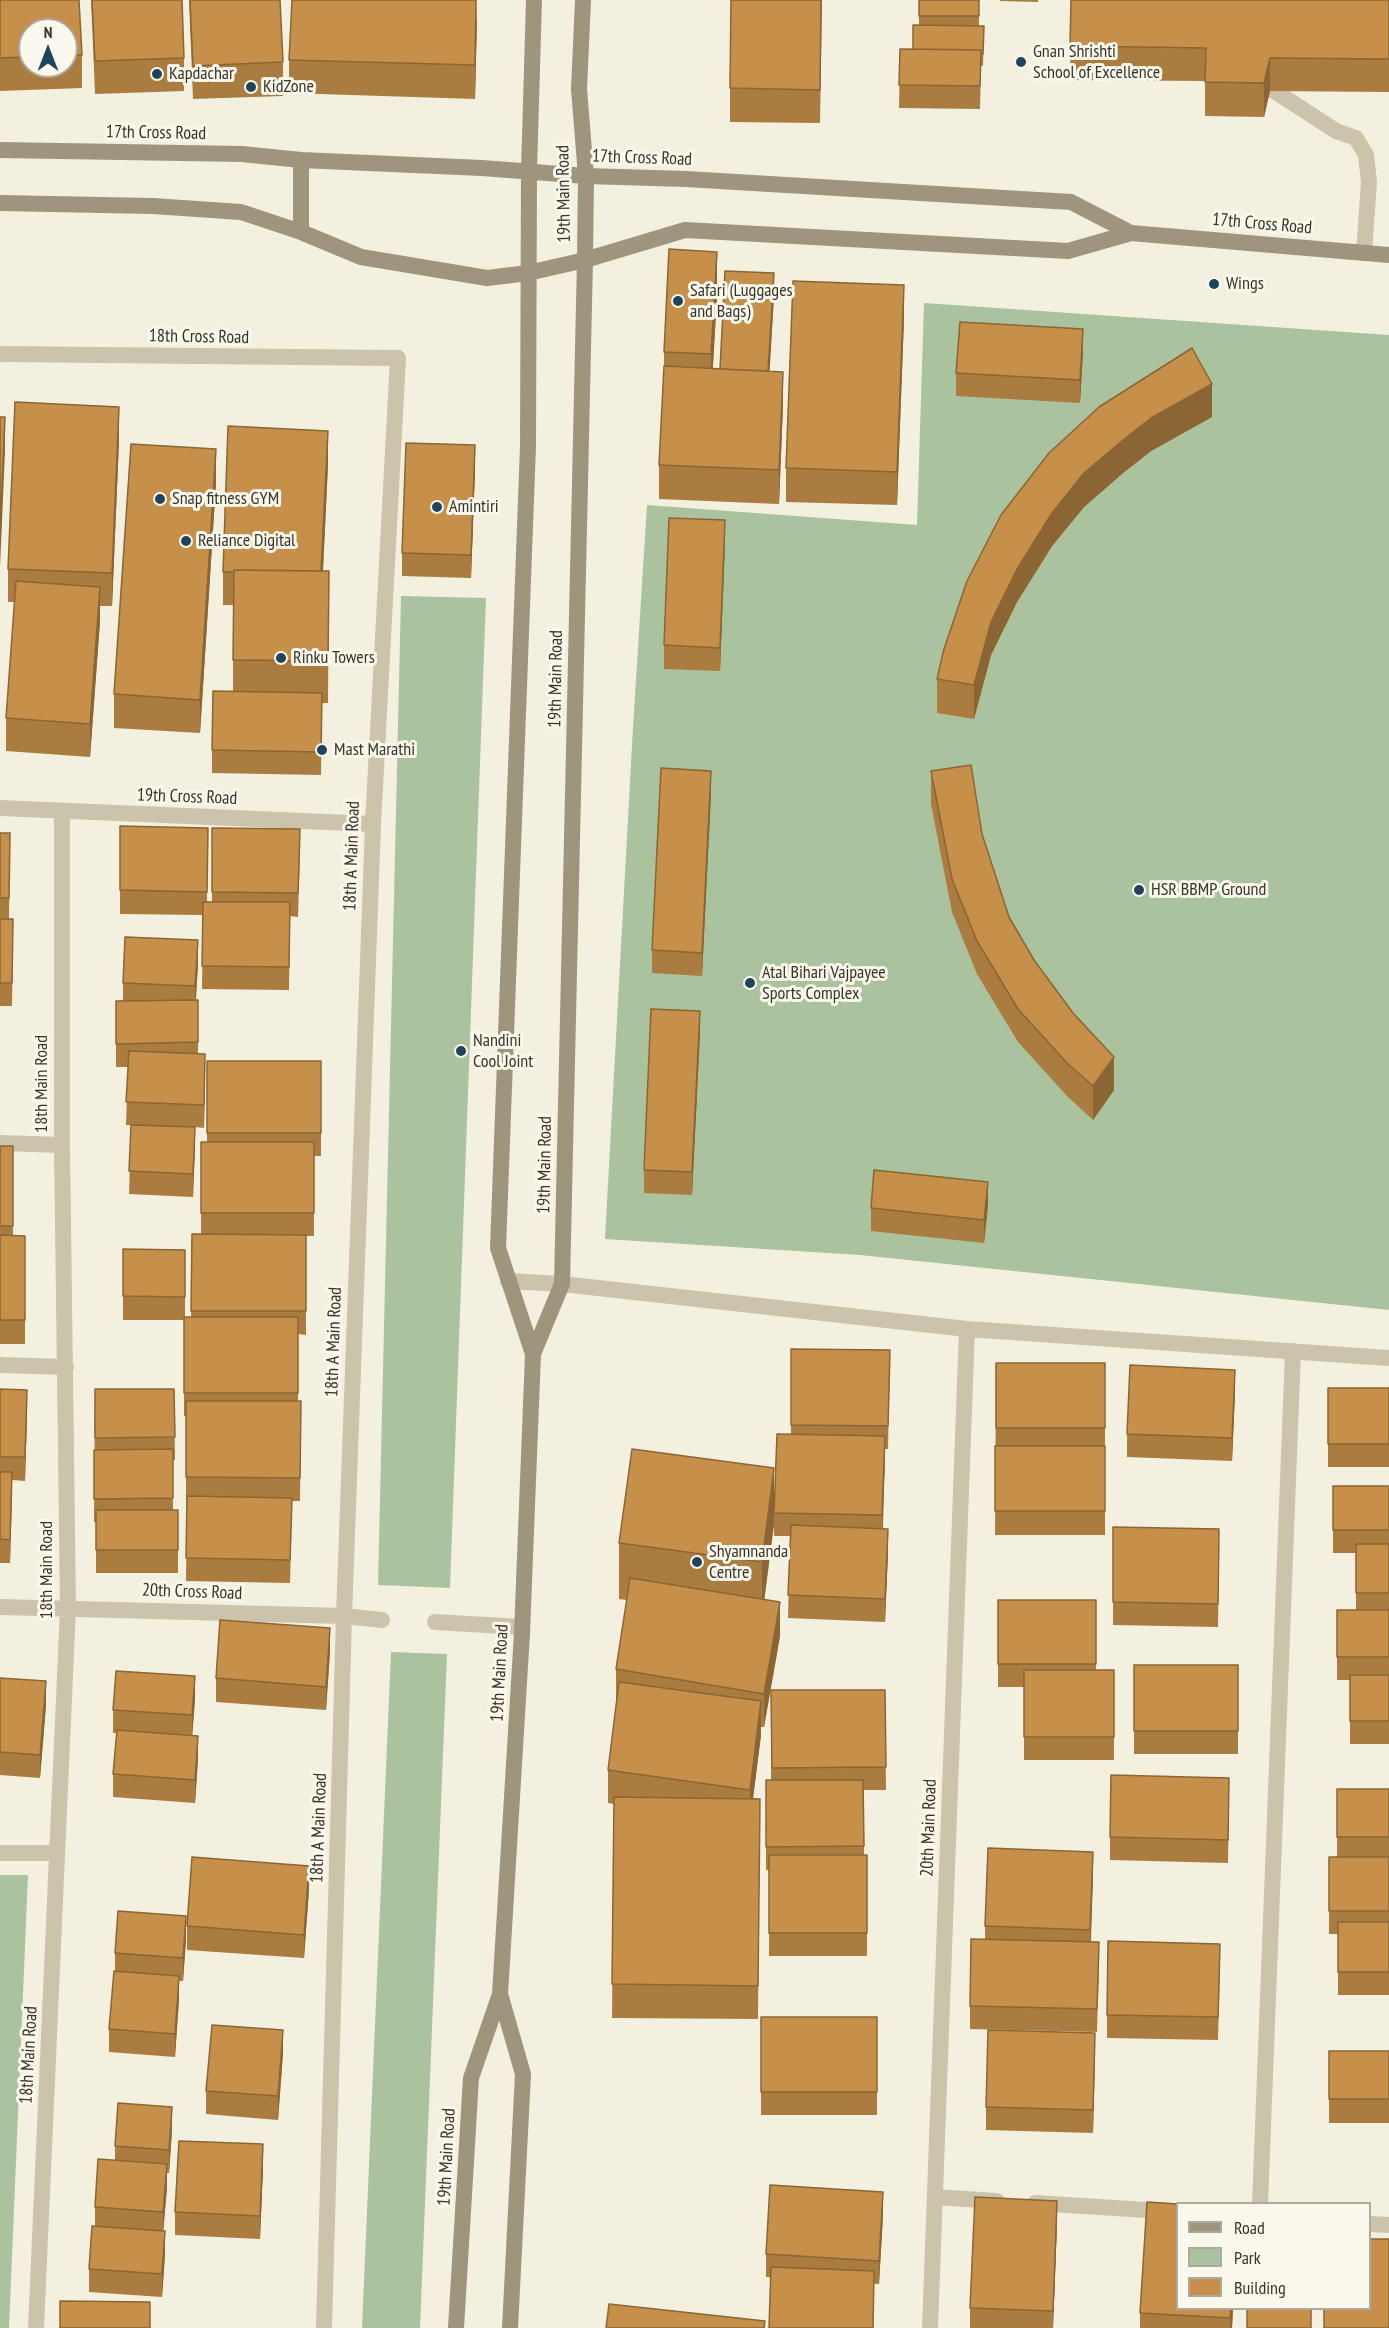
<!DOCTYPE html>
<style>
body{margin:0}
#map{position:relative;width:1389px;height:2328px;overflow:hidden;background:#f3f0df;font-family:"PT Sans Narrow",sans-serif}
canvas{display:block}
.legend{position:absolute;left:1176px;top:2202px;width:195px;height:108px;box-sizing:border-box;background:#faf8ec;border:2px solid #ada99e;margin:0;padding:8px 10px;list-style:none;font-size:18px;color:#39332a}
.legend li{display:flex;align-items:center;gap:12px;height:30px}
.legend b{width:30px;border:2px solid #ada99e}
.north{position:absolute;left:18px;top:18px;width:60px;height:60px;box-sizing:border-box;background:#faf8ec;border:2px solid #ada99e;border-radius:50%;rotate:0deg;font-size:16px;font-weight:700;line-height:24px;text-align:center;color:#39332a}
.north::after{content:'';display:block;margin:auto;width:21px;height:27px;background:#1f445b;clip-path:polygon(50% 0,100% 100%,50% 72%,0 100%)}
</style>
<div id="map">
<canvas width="1389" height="2328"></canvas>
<ul class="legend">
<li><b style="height:8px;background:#9f947c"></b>Road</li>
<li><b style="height:16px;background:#abc29e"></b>Park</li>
<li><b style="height:16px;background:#c6904a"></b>Building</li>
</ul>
<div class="north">N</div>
</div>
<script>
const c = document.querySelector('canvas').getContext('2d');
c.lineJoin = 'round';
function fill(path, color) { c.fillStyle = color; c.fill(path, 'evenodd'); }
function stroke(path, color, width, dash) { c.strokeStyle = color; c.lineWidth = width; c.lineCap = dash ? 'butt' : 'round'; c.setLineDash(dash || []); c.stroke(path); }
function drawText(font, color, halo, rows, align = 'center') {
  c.font = font + ' "PT Sans Narrow",sans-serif'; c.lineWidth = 6; c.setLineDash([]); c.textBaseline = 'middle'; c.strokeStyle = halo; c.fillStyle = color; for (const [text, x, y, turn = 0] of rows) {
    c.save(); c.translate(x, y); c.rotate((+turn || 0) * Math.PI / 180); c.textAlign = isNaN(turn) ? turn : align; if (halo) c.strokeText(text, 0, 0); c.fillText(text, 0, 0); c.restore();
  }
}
const green = new Path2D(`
 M924 303 1389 335V1310L860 1255 605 1239 633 727 647 505 917 525Z
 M401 596 486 598 450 1588 378 1585Z
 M391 1652 447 1654 420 2328H362Z
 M0 1875H28L9 2328H0Z`);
const service = new Path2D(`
 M1256 79 1336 131 1356 138 1366 155 1369 182 1364 253`);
const minor = new Path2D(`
 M0 354 398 358 373 824 344 1616 324 2328
 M0 808 373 824
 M0 1143 62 1145
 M508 1281 562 1284 967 1329 1389 1358
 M0 1365 66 1367
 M0 1607 344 1616 382 1620
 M435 1622 522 1627
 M0 1853H57
 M935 2197 997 2201
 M1035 2203 1178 2212
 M1260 2204 1293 1351
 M1370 2224 1389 2225
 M36 2328 68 1608 62 1145V811
 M930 2328 967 1329`);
const secondary = new Path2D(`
 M0 150 242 154 301 160 482 168 586 176 686 179 1071 202 1131 233
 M301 160V232
 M0 203 153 206 241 212 301 232 361 257 487 278 528 273 585 260 685 230 1068 251 1131 233 1389 255
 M533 1354 562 1284 585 260 586 176 579 89 583 0
 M500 1994 523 2074 510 2328
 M456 2328 471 2078 500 1994 522 1633 533 1354 498 1248 528 446 529 171 534 0`);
const wall = new Path2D(`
 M0 0H79L82 55V88L0 91ZM30 30H66V66H30Z
 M91 0H182L184 58V91L95 94Z
 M189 0H280L283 62V96L193 99Z
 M822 0 820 123 730 122V88Z
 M919 0H979V26H984L983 66H981L980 109 899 108 900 49H913L919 25Z
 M1000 0H1038V2L1000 1Z
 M1071 0H1389V92L1270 91 1264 117 1205 116V81L1070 80Z
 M477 19 475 99 289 93V60Z
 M717 295 713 368 720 369 774 296 769 371 783 405 779 504 659 499V465L664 380V352Z
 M904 318 897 505 786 502V468Z
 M1083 352 1080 403 956 396V373Z
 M1212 417 1151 451 1123 473 1084 507 1052 546 1017 602 991 655 974 719 937 713V679L1001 515Z
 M119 441 112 606H100V621L90 757 6 751V718L15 602H8V569Z
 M328 464 323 571H329L328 703H322L321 775 212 773V750L233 692V605H223V572Z
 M475 469 471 578 402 576V553Z
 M216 483 200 733 114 728V694Z
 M725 543 720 671 664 669V645Z
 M931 771 982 834 1009 917 1034 960 1114 1090 1093 1120 1068 1097 1018 1042 977 974 952 912 931 804Z
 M711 794 702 976 652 973V950Z
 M120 826 208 828 207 902H212V828L300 852 298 917 290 916 289 990 202 989 203 915 120 914Z
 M0 833H10L9 919 13 942 12 1006H0Z
 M198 963 196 1000H198V1054L205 1078 204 1128 195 1127 193 1197 129 1194 131 1125H126L128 1067H116V1001H123V983Z
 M700 1034 692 1195 644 1193V1170Z
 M207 1061H321V1156H314V1236H306V1335L298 1334V1401H301L300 1501H292L290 1583 186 1581 187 1500H186V1416H184V1320H123V1249L185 1250V1317H191L192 1234H201V1142H207Z
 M0 1146H13V1236H25V1344H0Z
 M988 1205 984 1243 871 1231V1208Z
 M791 1349 890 1350 888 1449H885L883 1528 888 1552 885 1622 788 1618 790 1536H774V1524L764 1600 780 1636 764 1727H761V1735L753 1798 760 1799 758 2019 612 2018 614 1804 608 1803V1770L617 1702H616V1669L627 1600 619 1599V1543L774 1513 791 1434Z
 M996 1363H1105V1535H995Z
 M1328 1388H1389V1467H1328Z
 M0 1389 27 1413 25 1481 12 1480 10 1563H0Z
 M95 1389H174L175 1460H173V1510H178V1573H96V1522H94Z
 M1235 1393 1232 1461 1127 1457V1434Z
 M1333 1486H1389V1744H1350V1680H1337V1610H1356V1553H1333Z
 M1113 1527 1219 1552 1218 1627 1113 1625Z
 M998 1600H1096V1670H1114V1760H1024V1687H998Z
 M330 1651 326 1710 216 1702V1678Z
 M1134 1665H1238V1754H1134Z
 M0 1678 46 1705 40 1778 0 1775Z
 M771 1690H885L886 1790H864V1855H867V1956H769V1870H766V1780H771Z
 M195 1699 192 1736 198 1759 195 1803 113 1797V1774L117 1733H113V1710Z
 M1337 1789H1389V1995H1338V1934H1329V1857H1337Z
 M1229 1801 1228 1863 1110 1860V1837Z
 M1093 1875 1091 1942 1099 1965 1097 2032 970 2029V2006L985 1939V1926Z
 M309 1889 304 1958 187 1950V1926Z
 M186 1939 183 1981H179V1999L175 2057 109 2052V2029L115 1971V1953Z
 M1220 1967 1218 2040 1107 2038V2015Z
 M761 2017H877V2115H761Z
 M1329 2051H1389V2123H1329Z
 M283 2053 278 2120 206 2114V2091Z
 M1095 2056 1093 2133 986 2130V2107Z
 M172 2130 169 2173H167V2187L163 2231 165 2254 162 2297 89 2292V2269L95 2226V2207L115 2160V2146Z
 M263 2168 260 2239 175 2235V2212Z
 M883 2215 879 2284 766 2277V2254Z
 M1057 2224 1053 2328H970V2308Z
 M1178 2308H1233L1232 2328H1140V2313Z`);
const shadedWall = new Path2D(`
 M477 0V19L475 99V65Z
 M1270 58V91L1264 117V83Z
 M717 252V295L711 397V354Z
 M774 273V296L768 399V376Z
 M904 285V318L897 505V472Z
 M1083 329V352L1080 403V380Z
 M783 372V405L779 504V470Z
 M1212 384V417L1151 451 1123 473 1084 507 1052 546 1017 602 991 655 974 719V685L991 622 1017 569 1052 513 1084 473 1123 440 1151 418Z
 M119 407V441L112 606V573Z
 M5 417V451L0 567V534Z
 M328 431V464L321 609V576Z
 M475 445V469L471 578V555Z
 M216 449V483L200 733V700Z
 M725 520V543L720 671V648Z
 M100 587V621L90 757V724Z
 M711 771V794L702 976V953Z
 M198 940V963L195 1009V986Z
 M700 1011V1034L692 1195V1172Z
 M205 1054V1078L204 1128V1105Z
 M1114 1057V1090L1093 1120V1086Z
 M195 1127V1150L193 1197V1174Z
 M988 1182V1205L984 1243V1220Z
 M1235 1370V1393L1232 1461V1438Z
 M27 1390V1413L25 1481V1457Z
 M885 1436V1459L882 1538V1515Z
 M774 1468V1524L762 1618V1562Z
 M12 1472V1496L10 1563V1540Z
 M888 1529V1552L885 1622V1599Z
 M780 1602V1636L764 1727V1694Z
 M330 1628V1651L326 1710V1687Z
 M195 1676V1699L192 1738V1715Z
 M46 1681V1705L40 1778V1755Z
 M761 1701V1735L750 1823V1790Z
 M198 1736V1759L195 1803V1780Z
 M1093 1852V1875L1090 1953V1930Z
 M309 1866V1889L304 1958V1935Z
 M186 1916V1939L183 1981V1958Z
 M179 1976V1999L175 2057V2034Z
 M283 2030V2053L278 2120V2096Z
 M1095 2033V2056L1093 2133V2110Z
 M172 2107V2130L169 2173V2150Z
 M263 2144V2168L260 2239V2216Z
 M167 2164V2187L163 2235V2212Z
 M883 2192V2215L879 2284V2261Z
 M1057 2201V2224L1053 2328V2311Z
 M165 2231V2254L162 2297V2274Z
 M1231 2308H1233L1232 2328H1230Z`);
const building = new Path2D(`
 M0 0H79L82 55H66V30H30V57L0 58Z
 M92 0H182L184 58 95 61Z
 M190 0H280L283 62 193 66Z
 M292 0H476L475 65 289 60Z
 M731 0H821L820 90 730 88Z
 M919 0H979V16H919Z
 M1071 0H1389V59L1270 58 1264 83 1205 82 1206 48 1070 46Z
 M913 25 984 26 983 54H981V50L913 49Z
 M900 49 981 50 980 86 899 85Z
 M669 249 717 252 711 354 664 352Z
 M725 271 774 273 768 371 720 369Z
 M793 281 904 285 897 472 786 468Z
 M960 322 1083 329 1080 380 956 373Z
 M1192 348 1212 384 1151 418 1123 440 1084 473 1052 513 1017 569 991 622 974 685 937 679 944 649 967 581 1001 515 1049 453 1099 407Z
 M664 366 783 372 779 470 659 465Z
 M15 402 119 407 112 573 8 569Z
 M0 417H5L0 534Z
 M228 426 328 431 321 571 234 570V572H223Z
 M406 443 475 445 471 555 402 553Z
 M131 444 216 449 200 700 114 694Z
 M669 518 725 520 720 648 664 645Z
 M234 570 329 571 328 661 233 660Z
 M16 581 100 587 90 724 6 718Z
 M213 691 322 693 321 752 212 750Z
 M971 765 982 834 1009 917 1034 960 1073 1013 1114 1057 1093 1086 1068 1064 1018 1009 977 941 952 879 931 771Z
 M661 768 711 771 702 953 652 950Z
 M120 826 208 828 207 892 120 890Z
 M212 828 300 829 298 893 212 892Z
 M0 833H10L9 898H0Z
 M203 902H290L289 967 202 966Z
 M0 919H13L12 983H0Z
 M125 937 198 940 195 986 123 983Z
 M198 1000V1042L116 1044V1001Z
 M651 1009 700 1011 692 1172 644 1170Z
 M129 1051 205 1054 204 1105 126 1102Z
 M207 1061H321V1133H207Z
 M131 1125 195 1127 193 1174 129 1171Z
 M201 1142H314V1213H201Z
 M0 1146H13V1226H0Z
 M874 1170 988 1182 984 1220 871 1208Z
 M192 1234 306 1235V1311H191Z
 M0 1235 25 1236V1320H0Z
 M123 1249 185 1250V1297L123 1296Z
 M184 1317H298V1393H184Z
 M791 1349 890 1350 888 1426 791 1425Z
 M996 1363H1105V1428H996Z
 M1130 1365 1235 1370 1232 1438 1127 1434Z
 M1328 1388H1389V1444H1328Z
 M0 1389 27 1390 25 1457H0Z
 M95 1389H174L175 1437 95 1438Z
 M186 1401H301L300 1478 186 1477Z
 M777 1434 885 1436 882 1515 774 1513Z
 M995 1446H1105V1511H995Z
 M173 1449V1498L94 1499V1450Z
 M632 1449 774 1468 762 1562 619 1543Z
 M0 1472H12L10 1540 0 1539Z
 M1333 1486H1389V1530H1333Z
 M187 1496 292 1498 290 1560 186 1558Z
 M96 1510H178V1550H96Z
 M791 1525 888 1529 885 1599 788 1595Z
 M1113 1527 1219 1529 1218 1604 1113 1602Z
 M1356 1544H1389V1593H1356Z
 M630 1578 780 1602 764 1694 616 1669Z
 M998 1600H1096V1664H998Z
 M1337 1610H1389V1657H1337Z
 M220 1620 330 1628 326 1687 216 1678Z
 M1134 1665H1238V1731H1134Z
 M1024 1670H1114V1737H1024Z
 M116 1671 195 1676 192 1715 113 1710Z
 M1350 1675H1389V1721H1350Z
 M0 1678 46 1681 40 1755 0 1752Z
 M619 1682 761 1701 750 1790 608 1770Z
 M771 1690H885L886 1767 772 1768Z
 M117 1730 198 1736 195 1780 113 1774Z
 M1111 1775 1229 1778 1228 1840 1110 1837Z
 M766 1780H863L864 1846 766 1847Z
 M1337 1789H1389V1837H1337Z
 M614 1797 760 1799 758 1986 612 1984Z
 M988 1848 1093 1852 1090 1930 985 1926Z
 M769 1855H867V1933H769Z
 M192 1857 309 1866 304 1935 187 1926Z
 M1329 1857H1389V1911H1329Z
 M118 1911 186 1916 183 1958 115 1953Z
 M1338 1922H1389V1972H1338Z
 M971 1939 1099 1942 1097 2009 970 2006Z
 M1108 1941 1220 1944 1218 2017 1107 2015Z
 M114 1971 179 1976 175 2034 109 2029Z
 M761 2017H877V2092H761Z
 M212 2025 283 2030 278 2096 206 2091Z
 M988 2030 1095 2033 1093 2110 986 2107Z
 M1329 2051H1389V2099H1329Z
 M118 2103 172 2107 169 2150 115 2146Z
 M179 2141 263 2144 260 2216 175 2212Z
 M98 2159 167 2164 163 2212 95 2207Z
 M770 2185 883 2192 879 2261 766 2254Z
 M975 2197 1057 2201 1053 2311 970 2308Z
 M1147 2202 1178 2204V2308H1231L1230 2318 1140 2313Z
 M92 2226 165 2231 162 2274 89 2269Z
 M1370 2239H1389V2328H1324V2308H1370Z
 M771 2267 874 2271 873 2328H769Z
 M60 2301 150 2302V2328H60Z
 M609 2304 765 2321 764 2328H606Z
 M1247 2308H1311V2328H1247Z`);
const markers = [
 [1021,62,6,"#1f445b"],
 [157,74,6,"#1f445b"],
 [251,87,6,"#1f445b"],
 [1214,284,6,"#1f445b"],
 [678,301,6,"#1f445b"],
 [160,499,6,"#1f445b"],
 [437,507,6,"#1f445b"],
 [186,541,6,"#1f445b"],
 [281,658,6,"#1f445b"],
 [322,750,6,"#1f445b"],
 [1139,890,6,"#1f445b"],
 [750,983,6,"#1f445b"],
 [461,1051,6,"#1f445b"],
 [697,1562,6,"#1f445b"]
];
const poiNames = [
 ["Gnan Shrishti",1033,52],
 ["School of Excellence",1033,73],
 ["Kapdachar",169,74],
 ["KidZone",263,87],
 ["Wings",1226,284],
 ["Safari (Luggages",690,291],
 ["and Bags)",690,312],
 ["Snap fitness GYM",172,499],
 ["Amintiri",449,507],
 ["Reliance Digital",198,541],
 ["Rinku Towers",293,658],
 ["Mast Marathi",334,750],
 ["HSR BBMP Ground",1151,890],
 ["Atal Bihari Vajpayee",762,973],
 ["Sports Complex",762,994],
 ["Nandini",473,1041],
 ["Cool Joint",473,1062],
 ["Shyamnanda",709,1552],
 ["Centre",709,1573]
];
const streetNames = [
 ["17th Cross Road",156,133,1],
 ["17th Cross Road",642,158,2],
 ["19th Main Road",564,194,-91],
 ["17th Cross Road",1262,224,5],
 ["18th Cross Road",199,337,1],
 ["19th Main Road",556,679,-89],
 ["19th Cross Road",187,797,2],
 ["18th A Main Road",352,856,-88],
 ["18th Main Road",42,1084,-90],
 ["19th Main Road",545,1165,-89],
 ["18th A Main Road",334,1342,-88],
 ["18th Main Road",47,1570,-90],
 ["20th Cross Road",192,1592,2],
 ["19th Main Road",500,1673,-87],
 ["18th A Main Road",319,1828,-88],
 ["20th Main Road",929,1828,-88],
 ["18th Main Road",29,2055,-87],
 ["19th Main Road",447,2157,-87]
];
fill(green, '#abc29e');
stroke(service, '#cbc4aa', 16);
stroke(minor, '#cbc4aa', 16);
stroke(secondary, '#9f947c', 16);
fill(wall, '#aa7c40');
fill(shadedWall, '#8b6534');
fill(building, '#c6904a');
stroke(building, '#8b6534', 1.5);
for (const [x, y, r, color] of markers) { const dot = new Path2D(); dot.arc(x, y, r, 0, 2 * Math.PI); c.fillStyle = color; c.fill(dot); stroke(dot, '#faf8ec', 2); }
drawText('18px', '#39332a', '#faf8ec', poiNames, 'left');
drawText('18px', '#39332a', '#faf8ec', streetNames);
</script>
